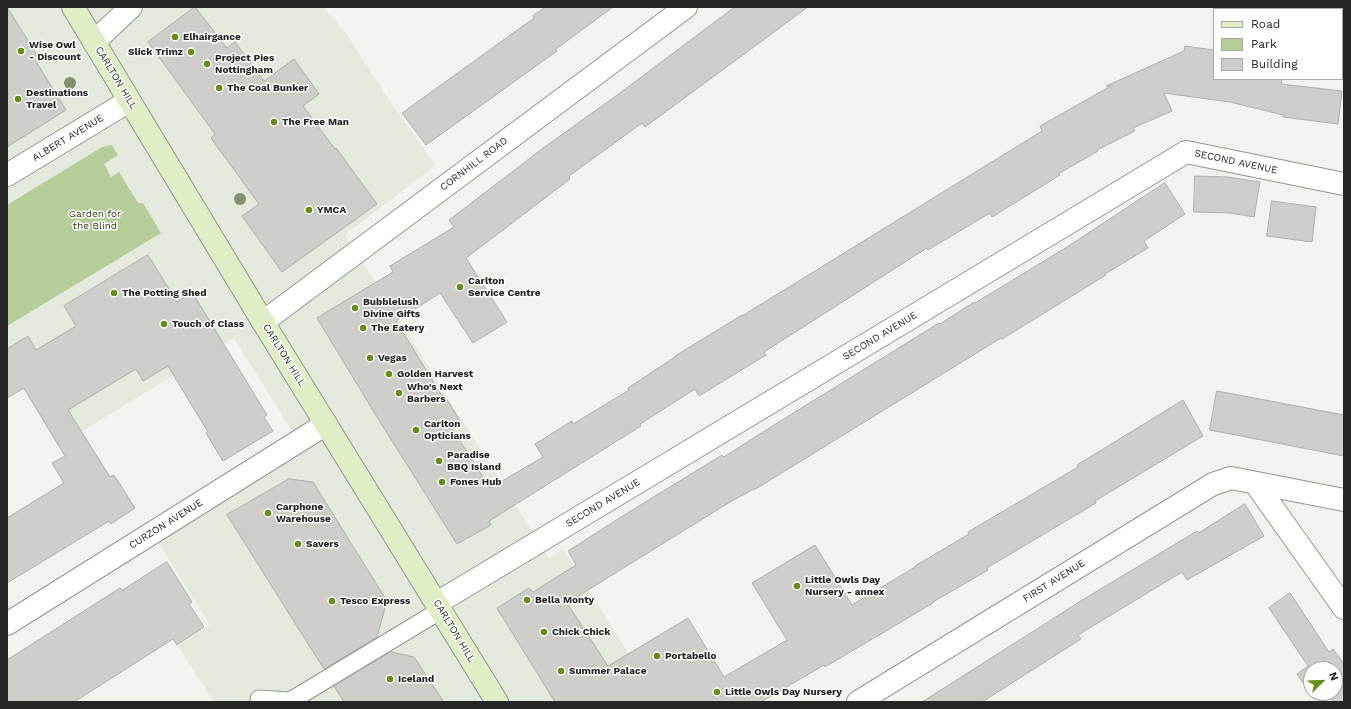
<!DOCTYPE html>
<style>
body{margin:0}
#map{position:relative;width:1351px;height:709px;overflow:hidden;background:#f1f3ef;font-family:"Work Sans",sans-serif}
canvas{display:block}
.frame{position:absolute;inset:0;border:8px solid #242524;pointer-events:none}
.legend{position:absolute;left:1213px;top:8px;width:130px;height:72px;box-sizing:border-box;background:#fff;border:1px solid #a7a8a7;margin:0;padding:5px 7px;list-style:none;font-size:12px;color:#242524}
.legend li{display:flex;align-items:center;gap:8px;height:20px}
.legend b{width:20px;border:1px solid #a7a8a7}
.north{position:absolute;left:1303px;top:661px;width:40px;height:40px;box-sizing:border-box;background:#fff;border:1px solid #a7a8a7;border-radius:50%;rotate:67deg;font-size:11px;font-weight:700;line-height:16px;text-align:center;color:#242524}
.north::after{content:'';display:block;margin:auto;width:14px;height:18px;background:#678e1a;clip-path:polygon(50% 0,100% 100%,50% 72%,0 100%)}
</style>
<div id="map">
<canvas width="1351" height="709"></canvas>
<div class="frame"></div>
<ul class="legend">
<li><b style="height:5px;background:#dfeec4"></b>Road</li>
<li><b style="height:11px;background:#b6cd99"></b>Park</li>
<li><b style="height:11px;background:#cdceca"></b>Building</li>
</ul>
<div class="north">N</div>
</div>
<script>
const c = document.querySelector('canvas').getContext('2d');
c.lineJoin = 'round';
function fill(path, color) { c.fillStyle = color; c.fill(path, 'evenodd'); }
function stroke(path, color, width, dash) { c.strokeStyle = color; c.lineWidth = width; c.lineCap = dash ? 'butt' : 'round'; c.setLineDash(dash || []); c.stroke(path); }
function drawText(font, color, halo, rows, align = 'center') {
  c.font = font + ' "Work Sans",sans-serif'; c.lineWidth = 3; c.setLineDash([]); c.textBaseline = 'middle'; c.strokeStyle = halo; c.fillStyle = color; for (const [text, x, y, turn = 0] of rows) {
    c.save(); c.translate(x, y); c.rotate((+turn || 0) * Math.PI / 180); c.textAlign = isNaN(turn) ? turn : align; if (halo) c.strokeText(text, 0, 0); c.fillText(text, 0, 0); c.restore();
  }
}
const built = new Path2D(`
 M7 7H323L345 32 393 106 436 165 345 235 549 558 563 549 653 693 681 702H214L178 646 210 625 158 542 304 450 234 338 58 446 7 362Z`);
const green = new Path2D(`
 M112 145 118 155 104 164 111 177 119 172 138 203H143L161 233 7 326V205L102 147Z`);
const building = new Path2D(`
 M7 7 39 58 35 60 66 110 7 147Z
 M195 7 227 48 235 42 264 81 294 59 319 94 303 106 335 149 336 148 377 204 282 272 242 216 259 204 211 138 215 134 148 42Z
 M546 7H613L556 49 557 51 426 145 402 113 534 18 533 16Z
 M735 7H808L645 127 642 123 569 176 570 179 466 258 507 322 473 343 440 293 396 321 442 396 444 395 460 421 451 427 490 488 543 457 535 444 572 421 573 424 629 390 628 388 675 357V356L742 315V316L1042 131 1040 126 1111 86H1106L1184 51 1185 46 1214 50V79H1282L1281 84 1342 91 1338 124 1283 117V115L1230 102 1164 93 1172 111 1133 128 1135 131 1097 150 1098 151 1058 174 1060 175 992 217 990 213 928 250 927 248 764 352 766 355 699 396 695 389 640 424 641 426 489 521 491 525 457 544 377 417 317 318 393 272 390 266 454 227 449 220 546 146 620 93Z
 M1195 176 1228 177 1260 182 1254 217 1231 213 1194 212Z
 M1165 183 1185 214 1144 241 1148 248 1105 274 1106 275 1002 339 1001 338 754 490V489L730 502 567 603 608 666 688 618 724 677 787 640 752 583 815 545 852 605 915 567V566L969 534 968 532 1078 467 1077 465 1183 400 1203 436 1095 501 1096 503 987 568 988 570 933 602V603L825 667 824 665 761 702H555L497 608 529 588 533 592 576 565 568 551 621 517 722 455 724 457 766 430 939 323 940 324 974 302 975 303 1067 247Z
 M1272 201 1316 207 1312 242 1267 236Z
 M148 255 177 302 192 292 267 415 264 417 273 431 223 461 206 433 208 432 168 366 143 381 136 369 68 410 110 477 114 475 135 508 111 524 109 521 7 583V518L64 483 52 463 65 456 24 388 7 398V349L28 336 36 350 76 326 64 306Z
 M1217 391 1344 415V456L1210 430Z
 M289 479 313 482 387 601 377 637 324 669 227 515Z
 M1245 504 1264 536 1187 580 1182 572 1078 635 1081 639 982 702H922L1084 599 1197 531 1198 533Z
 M167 562 192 602 189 604 204 627 177 645 173 639 74 702H7V660L120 588 122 590Z
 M1290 593 1329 652 1333 649 1344 664V702H1333L1327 693H1335V669H1311V693H1322L1314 699 1297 674 1308 666 1269 608Z
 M391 652 414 657 444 702H344L334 686Z`);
const service = new Path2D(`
 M1342 38H1344
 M259 699 289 701 297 697 441 610`);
const minor = new Path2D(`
 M94 42 131 7
 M7 175 129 101
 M263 322 686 7
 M1255 483 1344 608
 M437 603 1186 152 1344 184
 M7 624 326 424
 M858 702 1213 484 1231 478 1344 500`);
const secondary = new Path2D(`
 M73 7 263 322 497 702`);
const trees = [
 [70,83],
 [240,199]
];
const markers = [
 [175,37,4,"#678e1a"],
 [21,51,4,"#678e1a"],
 [191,52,4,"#678e1a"],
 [207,64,4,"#678e1a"],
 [219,88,4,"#678e1a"],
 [18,99,4,"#678e1a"],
 [274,122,4,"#678e1a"],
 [309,210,4,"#678e1a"],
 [460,287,4,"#678e1a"],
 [114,293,4,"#678e1a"],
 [355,308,4,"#678e1a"],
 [164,324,4,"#678e1a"],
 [363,328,4,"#678e1a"],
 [370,358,4,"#678e1a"],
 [389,374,4,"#678e1a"],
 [399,393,4,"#678e1a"],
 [416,430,4,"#678e1a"],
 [439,461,4,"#678e1a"],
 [442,482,4,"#678e1a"],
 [268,513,4,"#678e1a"],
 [298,544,4,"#678e1a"],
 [797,586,4,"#678e1a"],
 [527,600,4,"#678e1a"],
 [332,601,4,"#678e1a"],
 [544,632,4,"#678e1a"],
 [657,656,4,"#678e1a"],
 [561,671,4,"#678e1a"],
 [390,679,4,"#678e1a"],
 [717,692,4,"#678e1a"]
];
const poiNames = [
 ["Elhairgance",183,37],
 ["Wise Owl",29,45],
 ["- Discount",29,57],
 ["Slick Trimz",183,52,"right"],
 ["Project Pies",215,58],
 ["Nottingham",215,70],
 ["The Coal Bunker",227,88],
 ["Destinations",26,93],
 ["Travel",26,105],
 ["The Free Man",282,122],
 ["YMCA",317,210],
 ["Carlton",468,281],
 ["Service Centre",468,293],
 ["The Potting Shed",122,293],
 ["Bubblelush",363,302],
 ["Divine Gifts",363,314],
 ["Touch of Class",172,324],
 ["The Eatery",371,328],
 ["Vegas",378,358],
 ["Golden Harvest",397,374],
 ["Who's Next",407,387],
 ["Barbers",407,399],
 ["Carlton",424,424],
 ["Opticians",424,436],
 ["Paradise",447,455],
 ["BBQ Island",447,467],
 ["Fones Hub",450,482],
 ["Carphone",276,507],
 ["Warehouse",276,519],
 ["Savers",306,544],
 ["Little Owls Day",805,580],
 ["Nursery - annex",805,592],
 ["Bella Monty",535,600],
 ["Tesco Express",340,601],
 ["Chick Chick",552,632],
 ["Portabello",665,656],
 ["Summer Palace",569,671],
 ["Iceland",398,679],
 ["Little Owls Day Nursery",725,692]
];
const streetNames = [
 ["CARLTON HILL",116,78,59],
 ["ALBERT AVENUE",68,138,-31],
 ["SECOND AVENUE",1236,162,12],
 ["CORNHILL ROAD",474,164,-37],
 ["SECOND AVENUE",880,336,-31],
 ["CARLTON HILL",284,355,58],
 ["SECOND AVENUE",603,503,-31],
 ["CURZON AVENUE",166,524,-32],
 ["FIRST AVENUE",1054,581,-32],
 ["CARLTON HILL",454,631,59]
];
const parkNames = [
 ["Garden for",95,214],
 ["the Blind",95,226]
];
fill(built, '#e4e9de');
fill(green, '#b6cd99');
fill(building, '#cdceca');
stroke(building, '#aeb0ac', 1);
stroke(service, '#949692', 19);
stroke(minor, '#949692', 24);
stroke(secondary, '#949692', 24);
stroke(service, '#fff', 17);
stroke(minor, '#fff', 22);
stroke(secondary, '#dfeec4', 22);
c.fillStyle = '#848f70';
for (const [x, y] of trees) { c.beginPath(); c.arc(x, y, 6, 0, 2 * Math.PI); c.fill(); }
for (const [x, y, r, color] of markers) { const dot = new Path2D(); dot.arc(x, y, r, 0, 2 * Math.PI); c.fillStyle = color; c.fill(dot); stroke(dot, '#fff', 1.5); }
drawText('bold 10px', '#242524', '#fff', poiNames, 'left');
drawText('10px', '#242524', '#fff', streetNames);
drawText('10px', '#2b3e08', '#fff', parkNames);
</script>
